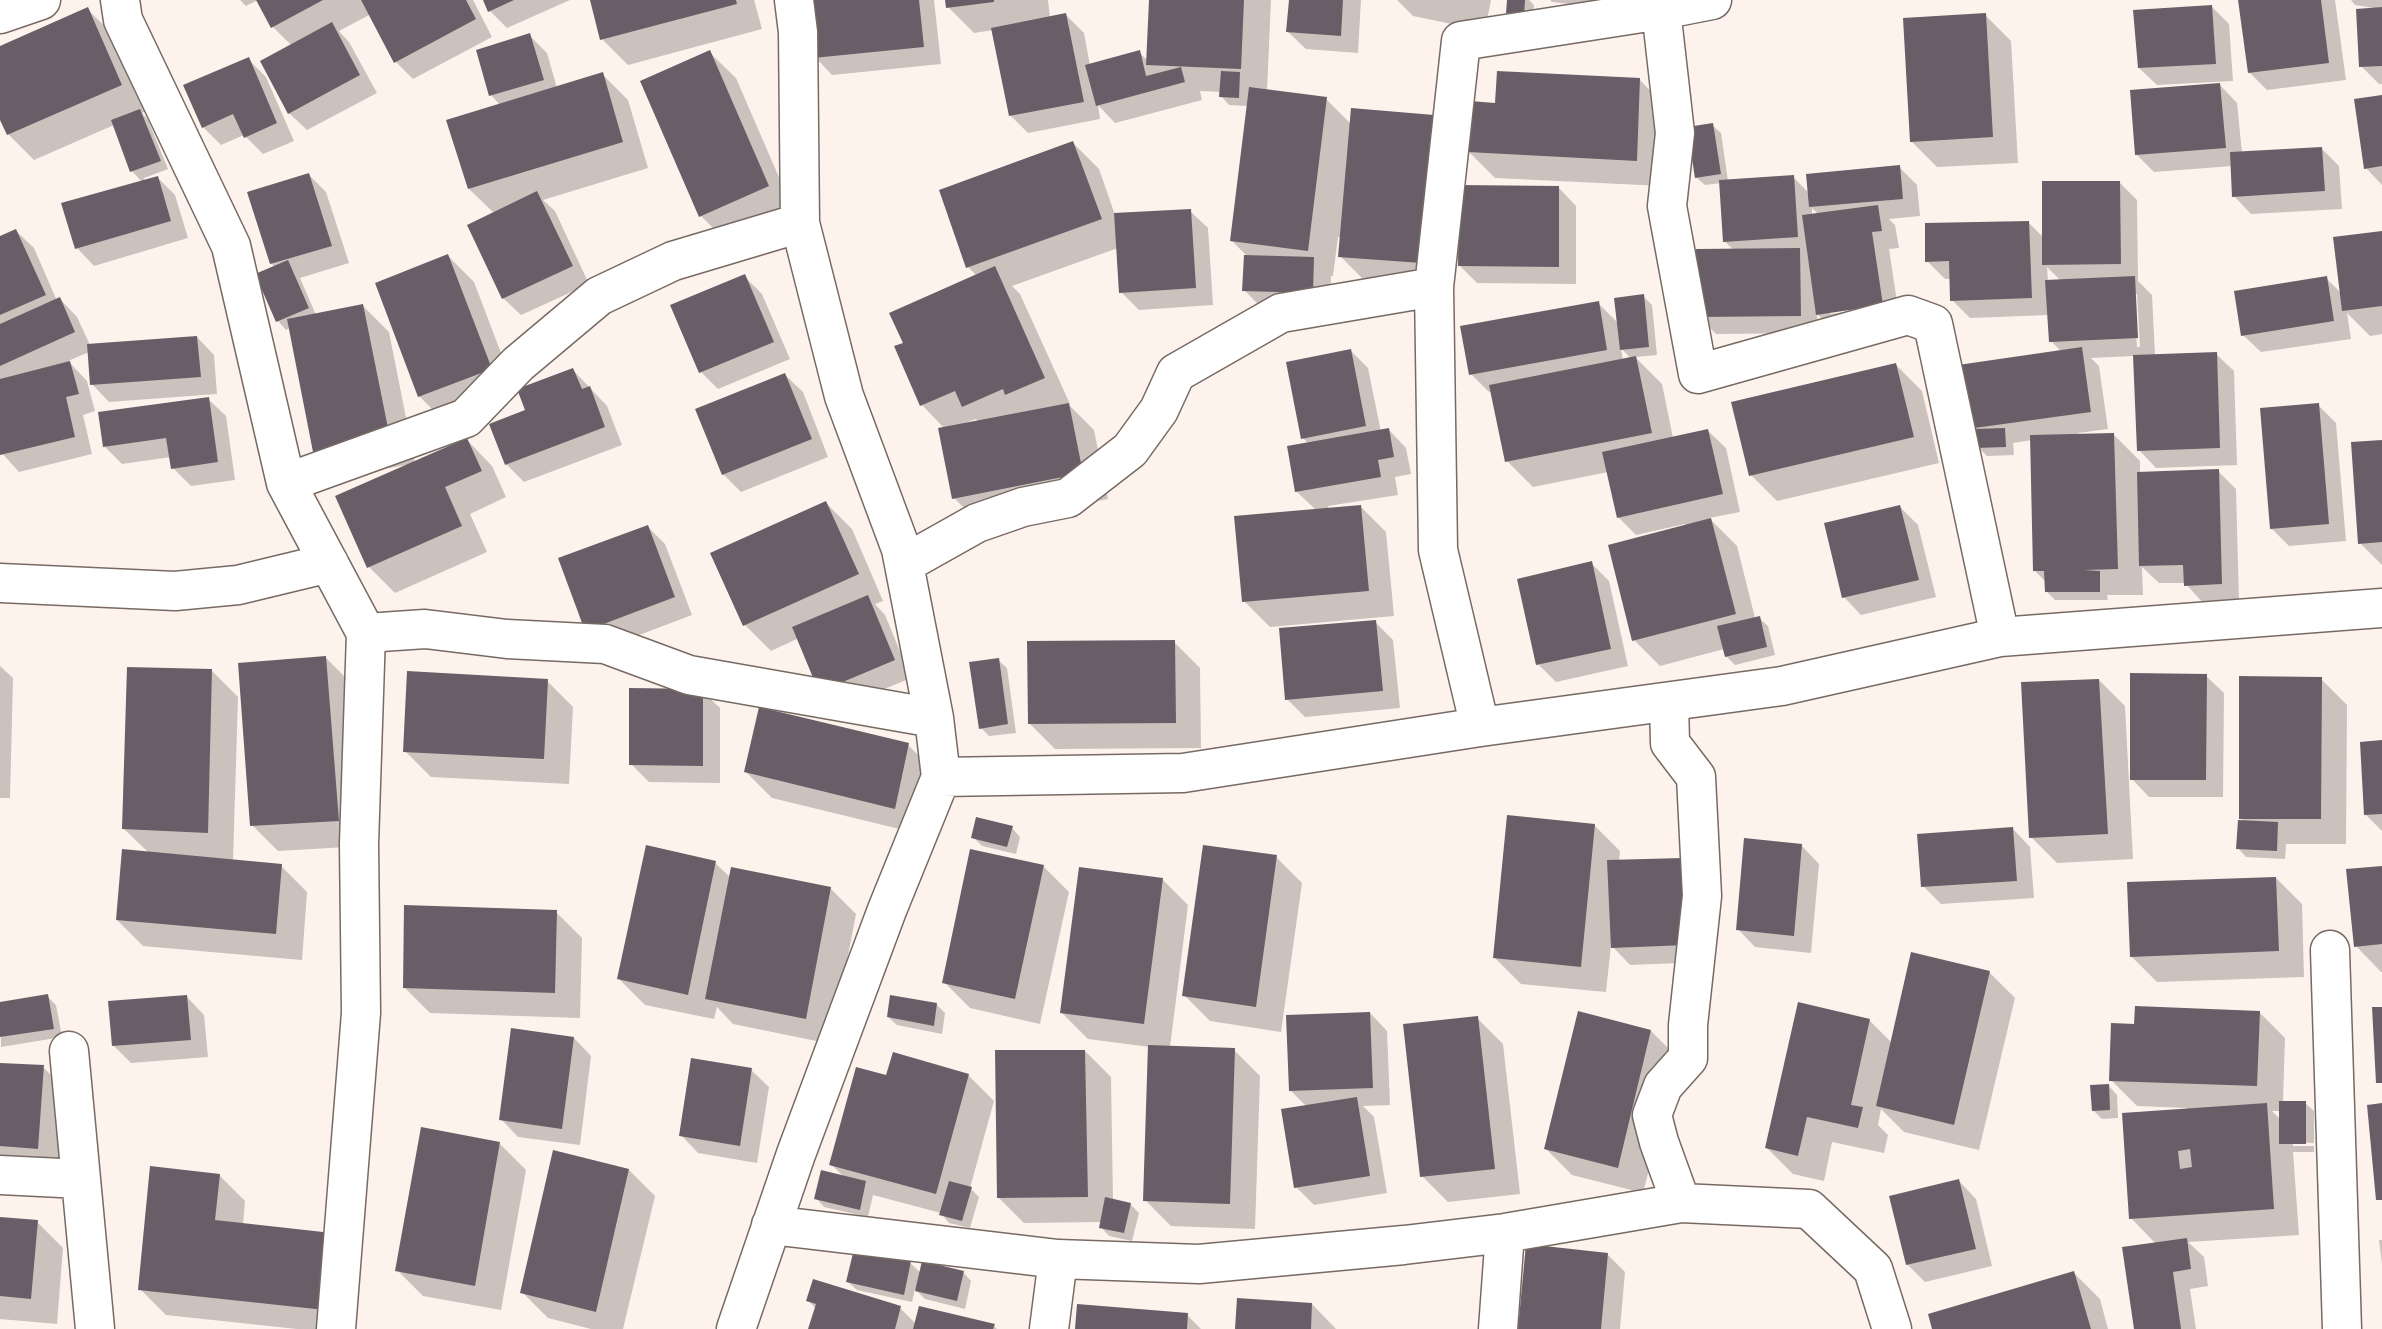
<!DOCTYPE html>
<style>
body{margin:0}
canvas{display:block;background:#fef2ec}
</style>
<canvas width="2382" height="1329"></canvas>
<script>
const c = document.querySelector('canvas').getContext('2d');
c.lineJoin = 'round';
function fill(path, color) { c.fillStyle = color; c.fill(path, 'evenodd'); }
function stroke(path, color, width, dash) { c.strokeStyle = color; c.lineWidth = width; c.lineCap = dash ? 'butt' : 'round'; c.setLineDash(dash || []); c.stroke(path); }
const shadow = new Path2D(`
 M240 0H258L246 6Z
 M258 0H473L492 37 413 79 396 62 371 14 339 31 349 42 377 93 307 130 289 113 292 46 273 27Z
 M485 0H570L507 28 490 11Z
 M592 0H754L762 29 628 65 602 39Z
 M809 0H934L941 64 832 75 815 57Z
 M947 0H1048L1050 18 1066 15 1084 33 1090 66 1139 52 1148 61 1151 0H1271L1267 91 1326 99 1351 124 1447 288 1366 282 1340 256 1341 237H1338L1333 276H1331L1330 310 1262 308 1244 290 1248 257 1232 241 1248 106 1229 105 1221 96V92L1200 91 1202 100 1115 123 1098 105 1100 119 1028 133 1010 115 994 30 974 33 948 7Z
 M1290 0H1361L1358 53 1306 49 1288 32Z
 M1397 0H1491L1485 31 1413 16Z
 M1509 0H1529L1534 5 1532 22 1516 21 1507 12Z
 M1550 0H1660L1629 11 1552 2Z
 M2239 0H2335L2346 80 2267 90 2249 72Z
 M2351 0H2382V84H2379L2361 66 2374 8 2355 5Z
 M2211 6 2229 24 2233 81 2157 85 2139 68Z
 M88 10 114 35 146 111 142 113 148 120 168 169 144 178 145 181 157 177 175 195 188 238 94 266 77 248 142 182 132 171 114 125 34 160 8 134 0 115V48Z
 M1985 15 2011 41 2018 163 1937 167 1911 141Z
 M529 35 547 53 557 88 602 74 628 100 648 168 543 200 555 211 589 284 521 315 503 298 495 214 469 189 500 105 491 95Z
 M710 53 736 78 794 212 727 242 701 216Z
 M248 59 266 77 294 141 263 154 244 135 221 145 203 127Z
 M1640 80 1665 106 1662 186 1495 178 1469 152 1497 105Z
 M2220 85 2237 103 2242 153 2322 149 2339 166 2342 209 2251 214 2234 196 2232 166 2154 172 2136 154Z
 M2382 96V185L2366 168Z
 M1712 125 1721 133 1728 181 1793 177 1809 193 1899 167 1917 185 1920 216 1889 219 1895 225 1899 248 1889 249 1900 322 1835 331 1817 314 1818 333 1716 334 1698 316 1734 250 1724 241 1721 183 1705 185 1696 177ZM1812 208 1819 215 1812 216ZM1892 306 1830 314V311Z
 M1073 143 1099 169 1115 215 1190 211 1208 228 1213 305 1139 310 1121 292 1118 248 1012 286 1020 294 1070 404H1068L1094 430 1108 499 980 524 954 498 945 429 922 405 905 344 977 276 968 267ZM976 419 979 422 965 423Z
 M309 175 326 192 349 263 300 278 316 315 363 306 389 332 415 463 467 440 492 466 506 497 470 514 487 552 395 593 369 567 406 465 340 477 314 451 290 328 286 330 278 321 275 267 271 263Z
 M2119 182 2137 200 2138 281 2152 295 2155 356 2216 354 2234 371 2237 465 2156 468 2139 450 2135 356 2091 358 2099 366 2108 429 2078 433V436L2114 435 2140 461V474L2218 471 2236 489 2239 601 2203 603 2185 583H2159L2142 567 2143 595H2107L2108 600H2055L2047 592 2046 582 2034 570 2032 440 2013 443 2014 455 1987 456 1978 447 1969 429 2061 351 2051 341 2049 315 1970 318 1952 300 1951 279H1945L1927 261 2028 222 2044 238ZM2047 267 2061 281 2048 282ZM2134 294H2137L2140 347H2137Z
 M1559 188 1576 206V284L1477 283 1459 265Z
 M16 231 34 248 57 301 60 299 77 317 90 345 197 337 214 355 217 394 109 402 92 384 89 352 68 361 87 381 95 411 83 415 92 454 19 472 0 451V238Z
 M2382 233V334L2370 336 2347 313 2351 339 2261 352 2243 335 2326 278 2342 294Z
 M448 256 474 282 517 395 445 422 419 396Z
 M744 276 762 294 790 359 718 389 701 372Z
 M1643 296 1652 305 1657 355 1635 357 1662 384 1673 438 1708 431 1726 448 1740 512 1709 518 1737 546 1755 618H1759L1768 626 1775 655 1735 665 1726 656 1724 649 1660 666 1634 640 1686 527 1685 524 1636 535 1618 517 1608 472 1533 487 1507 461 1492 391 1489 392 1471 374 1598 303 1619 324ZM1621 348 1631 359 1623 361Z
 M1350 350 1368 368 1381 432 1389 430 1406 448 1411 474 1395 477 1398 495 1328 506 1329 509 1360 506 1386 532 1394 616 1270 627 1244 601 1316 510 1296 491 1309 444 1303 438Z
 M1896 365 1922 391 1939 463 1777 501 1751 475Z
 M573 370 607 406 622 445 524 482 506 464 528 411Z
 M785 375 803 392 828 457 741 492 723 474Z
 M208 399 226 416 235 480 191 486 173 468 171 457 122 464 105 447Z
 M2318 405 2336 423 2346 541 2289 546 2271 528Z
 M2382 442V565L2360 543Z
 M826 503 852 529 883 601 875 604 885 615 911 678 838 708 799 638 771 651 745 625Z
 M1900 507 1918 525 1936 597 1861 615 1844 597Z
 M648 527 665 544 692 615 605 648 561 559Z
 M1591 563 1609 581 1628 666 1556 682 1538 664Z
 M1375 622 1393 640 1400 708 1305 717 1287 699Z
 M1174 642 1200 668 1201 748 1055 749 1029 723Z
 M326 658 352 684 364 846 278 851 252 825Z
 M998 660 1007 668 1016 733 989 736 981 728Z
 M0 666 13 678 10 798H0Z
 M212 671 238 697 233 861 281 866 307 892 302 960 143 946 117 920 149 853 124 829Z
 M2206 676 2224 693 2223 797H2149L2129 776H2131Z
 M2321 679 2347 705 2346 844H2286L2285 859 2246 857 2238 848 2244 822 2241 818Z
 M2099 680 2125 706 2133 859 2057 863 2031 837Z
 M547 681 573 707 569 784 431 777 405 751Z
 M702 691 720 708V783L649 782 631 764Z
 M2382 742V831L2366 815Z
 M908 745 934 771 920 834 772 798 746 772Z
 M1594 825 1620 851 1619 862 1704 962 1630 965 1611 945 1606 992 1521 984 1495 958Z
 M1012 828 1020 837 1016 854 982 846 973 837Z
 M2013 829 2030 847 2034 898 1941 904 1923 886Z
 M1802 846 1819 864 1811 953 1755 947 1738 929Z
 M1276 857 1302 883 1281 1032 1210 1021 1184 995Z
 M715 863 731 878 830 888 856 914 831 1044 733 1024 717 1007 714 1019 645 1005 619 979Z
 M1043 866 1069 892 1040 1024 970 1008 944 982Z
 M2382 868V972H2381L2356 946Z
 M2276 878 2302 904 2304 977 2157 982 2131 956Z
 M1162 879 1188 905 1170 1047 1234 1050 1260 1076 1255 1229 1171 1226 1145 1200 1150 1047 1088 1039 1062 1013Z
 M556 912 582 938 580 1018 430 1013 404 987Z
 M1989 972 2015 998 1979 1150 1904 1132 1881 1109 1878 1125 1888 1135 1884 1153 1832 1142 1824 1181 1793 1174 1767 1148 1869 1020 1892 1043Z
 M47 996 56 1005 62 1037 1 1047 0 1004Z
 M187 997 204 1015 208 1057 131 1063 113 1045Z
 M937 1005 945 1013 942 1034 897 1025 888 1017Z
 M2259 1012 2285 1038 2283 1102 2305 1103 2314 1111V1143L2293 1142V1146H2314V1152H2293L2299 1235 2188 1242 2204 1257 2208 1286 2190 1289 2196 1329H2135L2156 1244 2131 1218 2187 1108 2137 1106 2111 1080 2136 1026ZM2272 1111H2281V1120Z
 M1370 1013 1387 1031 1390 1105 1363 1106 1374 1117 1387 1193 1314 1205 1296 1187 1307 1107 1291 1091Z
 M1477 1018 1503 1044 1520 1194 1448 1202 1422 1176Z
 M1651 1031 1677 1057 1643 1193 1572 1175 1546 1149Z
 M574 1038 591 1056 580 1145 518 1137 501 1119Z
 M1085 1051 1111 1077 1113 1200 1130 1204 1139 1213 1132 1241 1109 1236 1101 1227 1102 1222 1024 1223 998 1197Z
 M0 1064 43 1067 69 1093 64 1174 0 1170Z
 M751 1070 769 1087 757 1163 698 1153 681 1135Z
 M968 1075 994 1101 970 1188 979 1197 970 1228 949 1223 941 1213 873 1195 868 1217 824 1207 816 1198 844 1177 831 1164 887 1077Z
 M2109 1086 2117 1095 2118 1118 2102 1119 2093 1110Z
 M500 1144 526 1170 501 1310 423 1296 397 1270Z
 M629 1170 655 1196 623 1329H591L548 1318 522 1292Z
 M219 1175 245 1201 243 1225 351 1329H297L166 1315 140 1289Z
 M1959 1181 1976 1199 1992 1266 1925 1282 1907 1264Z
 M0 1219 37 1222 63 1248 57 1324 0 1319Z
 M2379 1240H2382V1264Z
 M1607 1254 1625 1272 1620 1329H1520Z
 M910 1263 921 1273 963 1272 971 1281 965 1309 925 1299 915 1289 912 1302 857 1290 848 1282Z
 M2074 1273 2100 1299 2108 1329H1934Z
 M808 1300 900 1308 916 1324 994 1326 997 1329H810L816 1309Z
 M1312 1304 1336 1329H1237Z
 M1187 1315 1201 1329H1077Z`);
const building = new Path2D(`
 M256 0H323L271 28Z
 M361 0H466L476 19 394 63Z
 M483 0H514L488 12Z
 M590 0H736L737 4 600 40Z
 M807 0H919L924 47 813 58Z
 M945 0H994V2L946 8Z
 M1149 0H1244L1241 69 1146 65Z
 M1289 0H1343L1341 36 1286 32Z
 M1507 0H1525L1524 15 1506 13Z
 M2238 0H2321L2329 63 2248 73Z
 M2212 5 2216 64 2138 68 2133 10Z
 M88 7 122 85 7 135 0 120V46Z
 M2382 7V66L2359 67 2356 9Z
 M1066 13 1084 102 1009 116 991 28Z
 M1986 13 1993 137 1910 142 1903 18Z
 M332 22 360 75 288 114 260 61Z
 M530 33 544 80 489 96 476 50Z
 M710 50 769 186 699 217 640 81Z
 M1140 50 1146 76 1181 67 1185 82 1096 106 1085 65Z
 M249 57 277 123 244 138 233 114 202 128 183 85Z
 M1221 71 1240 72 1239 98 1219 97Z
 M1497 71 1640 78 1637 161 1468 152 1470 101 1495 103Z
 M603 72 623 142 468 189 446 120Z
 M2220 83 2226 148 2135 155 2130 90Z
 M1249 87 1327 97 1308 251 1230 241Z
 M2382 95V166L2364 169 2354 99Z
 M1351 108 1434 115 1421 263 1338 257Z
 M140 109 161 161 130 172 111 120Z
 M1713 123 1721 174 1695 178 1687 127Z
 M1073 141 1102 219 966 268 939 190Z
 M2322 147 2325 191 2232 197 2230 152Z
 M1900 165 1903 199 1809 207 1806 174Z
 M309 173 332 246 270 264 247 192Z
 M1794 175 1798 237 1723 242 1719 180Z
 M158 176 171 221 75 249 61 203Z
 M2042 181H2120L2121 264 2042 265Z
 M1459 185 1559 186V267L1458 266Z
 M537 191 573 266 502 299 467 225Z
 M1878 205 1882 231 1872 232 1883 305 1816 315 1802 215Z
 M1191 209 1196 288 1119 293 1114 213Z
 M2029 221 2032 298 1950 301 1949 261 1925 262V223Z
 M16 229 46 295 0 315V236Z
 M2382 231V306L2342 311 2333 237Z
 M1800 248 1801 316 1697 317 1696 249Z
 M448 254 492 369 418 397 375 283Z
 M1244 255 1314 257 1313 293 1242 291Z
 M288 260 309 308 276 322 255 274Z
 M995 266 1045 378 1005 395 1003 389 962 407 955 391 920 406 894 346 903 343 889 313Z
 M745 274 774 342 699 373 670 305Z
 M2135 276 2138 338 2049 342 2045 280Z
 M2327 276 2334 321 2241 336 2234 291Z
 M1644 294 1649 347 1620 350 1614 298Z
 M60 297 75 332 0 366V324Z
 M1599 301 1607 350 1469 375 1460 326Z
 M363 304 390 438 313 452 287 319Z
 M197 336 201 377 90 385 87 344Z
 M2082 347 2091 412 1967 429 1958 365Z
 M1351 349 1366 426 1301 439 1286 362Z
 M2217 352 2220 448 2137 451 2133 355Z
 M1636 356 1652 433 1505 462 1489 385Z
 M70 361 79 394 66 397 75 437 0 455V379Z
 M1896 363 1914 437 1749 476 1731 402Z
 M573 368 582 389 590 386 605 427 505 465 489 424 525 410 517 389Z
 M785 373 812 439 722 475 695 409Z
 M209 397 218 462 171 469 166 438 103 447 98 412Z
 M1069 403 1083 473 952 499 938 428Z
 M2319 403 2329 524 2270 529 2260 408Z
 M1389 428 1394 457 1378 460 1381 477 1295 492 1287 446Z
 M2005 428 2006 447 1976 448 1975 429Z
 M1708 429 1723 494 1617 518 1602 452Z
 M2114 433 2118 569 2084 570 2100 571V592H2045L2044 571H2033L2030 435Z
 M467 438 482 471 445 487 462 526 367 568 335 496Z
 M2382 440V542L2358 544 2351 442Z
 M2219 469 2222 584 2184 586 2183 565 2139 566 2137 472Z
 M826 501 859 574 743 626 710 553Z
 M1361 505 1369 591 1242 602 1234 516Z
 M1900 505 1919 580 1842 598 1824 523Z
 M1711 518 1736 614 1632 641 1608 545Z
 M648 525 675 597 585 631 558 558Z
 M1592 561 1611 649 1536 665 1517 579Z
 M868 595 895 660 819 692 792 627Z
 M1760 616 1767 647 1725 657 1717 626Z
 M1376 620 1383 691 1285 700 1279 628Z
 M1175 640 1176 723 1028 724 1027 641Z
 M326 656 339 821 250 826 238 663Z
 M999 658 1008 724 979 729 969 662Z
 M127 667 212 669 208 833 122 829Z
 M407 671 548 679 544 759 403 752Z
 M2130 673 2207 674 2206 780H2130Z
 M2239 676 2322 677 2321 819H2239Z
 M2099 679 2108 834 2029 838 2021 682Z
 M629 688 703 689V766L629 765Z
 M759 707 909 743 895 809 744 772Z
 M2382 740V814L2364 815 2360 742Z
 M1507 815 1595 824 1581 967 1493 958Z
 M976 817 1013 826 1007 847 971 838Z
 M2238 820 2278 822 2277 851 2236 849Z
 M2013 827 2017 881 1921 887 1917 834Z
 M1744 838 1802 844 1794 936 1736 930Z
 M646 845 716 861 688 995 617 979Z
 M1203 845 1277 855 1256 1007 1182 996Z
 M122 849 282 864 276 934 116 920Z
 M970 849 1044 865 1015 999 942 983Z
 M1683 858 1687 945 1611 948 1607 860Z
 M2382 866V944L2354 947 2346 869Z
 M731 867 831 887 806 1019 705 999Z
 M1079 867 1163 878 1144 1024 1060 1013Z
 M2276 877 2279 951 2130 957 2127 882Z
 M404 905 557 910 555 993 403 988Z
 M1911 952 1990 971 1954 1125 1876 1106Z
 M48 994 54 1029 0 1037V1002Z
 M187 995 191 1040 112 1046 108 1001Z
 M890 995 937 1003 934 1026 887 1017Z
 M1798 1002 1870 1019 1851 1105 1863 1107 1858 1128 1807 1117 1798 1156 1765 1148Z
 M2135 1006 2260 1011 2257 1086 2109 1081 2111 1023 2134 1024Z
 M2372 1007H2382V1083H2376Z
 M1578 1011 1651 1030 1618 1168 1544 1149Z
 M1370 1012 1373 1088 1289 1091 1286 1015Z
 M1478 1016 1495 1169 1420 1177 1403 1024Z
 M511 1028 574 1037 562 1129 499 1120Z
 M1148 1045 1235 1048 1230 1204 1143 1201Z
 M995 1050H1085L1088 1197 997 1198Z
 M893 1052 969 1074 936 1194 829 1165 856 1067 886 1075Z
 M691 1058 752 1068 740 1146 679 1136Z
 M0 1063 44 1065 38 1149 0 1146Z
 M2109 1084 2110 1110 2092 1111 2090 1085Z
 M1357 1097 1370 1176 1294 1188 1281 1109Z
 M2279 1101H2306V1144H2279Z
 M2267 1103 2274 1209 2129 1219 2122 1113ZM2190 1149 2192 1167 2180 1169 2178 1151Z
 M2382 1103V1200H2376L2367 1105Z
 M421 1127 500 1142 475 1286 395 1271Z
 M553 1150 629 1169 596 1312 520 1293Z
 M150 1166 220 1174 215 1220 332 1233 325 1310 138 1290Z
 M821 1170 866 1181 860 1210 814 1199Z
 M1959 1179 1976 1249 1906 1265 1889 1196Z
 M949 1181 972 1187 962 1221 939 1215Z
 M1105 1197 1131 1203 1124 1233 1099 1228Z
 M0 1217 38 1220 31 1299 0 1296Z
 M2187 1238 2191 1269 2173 1272 2181 1329H2134L2122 1247Z
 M1526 1244 1608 1253 1601 1329H1518Z
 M854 1249 911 1261 904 1295 846 1282Z
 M922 1261 964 1271 957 1301 915 1291Z
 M2074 1271 2091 1329H1932L1928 1314Z
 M813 1279 901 1306 895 1329H808L816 1304 806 1301Z
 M1237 1298 1312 1303 1311 1329H1235Z
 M1077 1304 1188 1313 1187 1329H1075Z
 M919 1306 995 1324 993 1329H913Z`);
const minor = new Path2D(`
 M120 0 123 20 231 246 286 483 366 633 359 844 361 1013 336 1329
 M1661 10 1675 133 1667 206 1698 374 1908 315 1933 324 2000 637
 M0 14 41 0
 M286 483 466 418 518 364 599 296 673 261 800 223
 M904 564 977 523 1023 507 1068 498 1130 450 1159 410 1176 373 1281 313 1434 287
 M0 583 175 591 238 585 329 563
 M366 633 425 629 507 639 605 644 689 675 934 718
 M1669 702 1670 743 1696 777 1702 896 1688 1025V1058L1663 1086 1652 1115 1659 1142 1681 1203
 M1480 727 1438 550 1434 287 1461 41 1661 10 1712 0
 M941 777 1183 773 1480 727 1782 686 2000 637 2382 608
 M2330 950 2342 1329
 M69 1051 95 1329
 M0 1175 81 1179
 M771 1225 1058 1259 1199 1264 1404 1245 1505 1233 1681 1203 1809 1209 1873 1269 1892 1329
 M736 1329 796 1154 887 910 941 777 934 718 901 549 844 396 800 223 798 32 794 0
 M1049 1329 1058 1259
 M1498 1329 1505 1233`);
fill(shadow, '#0003');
fill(building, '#695e67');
stroke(minor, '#776a63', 41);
stroke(minor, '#fff', 38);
</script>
